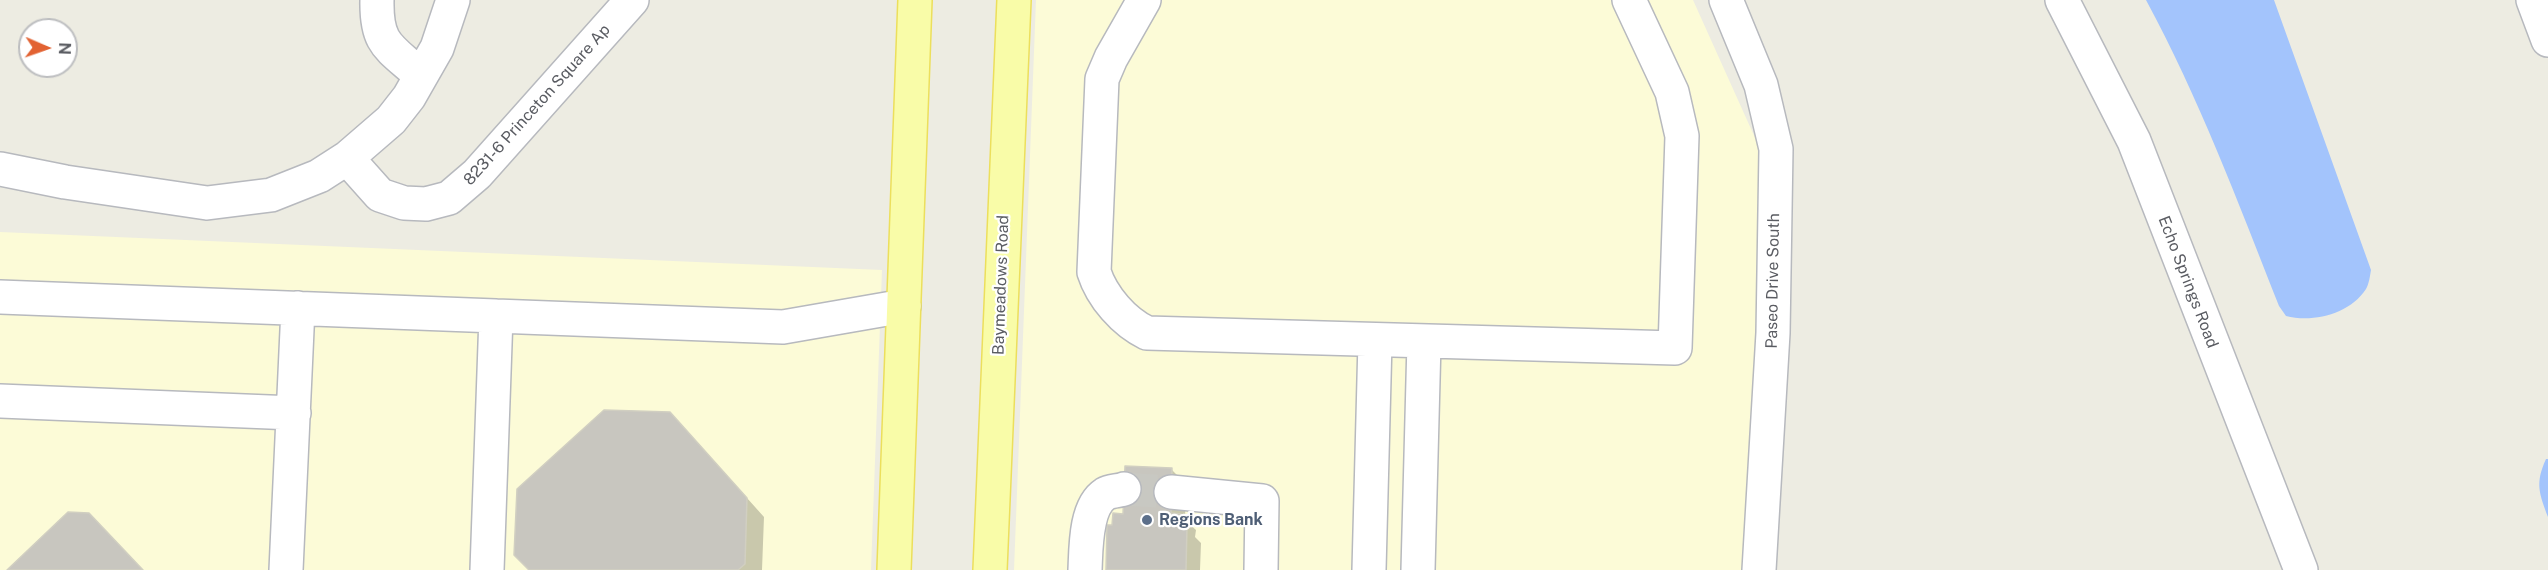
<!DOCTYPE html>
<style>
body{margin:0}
#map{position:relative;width:2548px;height:570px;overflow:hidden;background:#edece2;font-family:"Public Sans",sans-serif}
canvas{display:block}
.north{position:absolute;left:18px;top:18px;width:60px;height:60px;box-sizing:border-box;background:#fff;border:2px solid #bdbec0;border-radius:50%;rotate:92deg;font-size:16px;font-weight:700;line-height:24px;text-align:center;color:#5a5c62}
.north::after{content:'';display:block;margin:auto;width:21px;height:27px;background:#e26232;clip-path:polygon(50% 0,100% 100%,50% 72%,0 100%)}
</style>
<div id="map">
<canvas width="2548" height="570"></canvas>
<div class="north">N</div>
</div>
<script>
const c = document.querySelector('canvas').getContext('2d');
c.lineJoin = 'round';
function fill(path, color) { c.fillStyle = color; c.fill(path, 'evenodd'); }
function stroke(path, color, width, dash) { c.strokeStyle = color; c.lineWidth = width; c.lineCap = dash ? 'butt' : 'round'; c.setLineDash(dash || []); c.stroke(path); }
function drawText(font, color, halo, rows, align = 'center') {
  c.font = font + ' "Public Sans",sans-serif'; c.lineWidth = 4.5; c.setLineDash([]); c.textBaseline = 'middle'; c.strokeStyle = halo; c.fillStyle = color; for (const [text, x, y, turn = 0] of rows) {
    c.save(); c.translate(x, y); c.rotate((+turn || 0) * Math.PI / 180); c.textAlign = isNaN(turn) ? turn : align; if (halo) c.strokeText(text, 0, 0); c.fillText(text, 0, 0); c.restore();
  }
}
const commercial = new Path2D(`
 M1036 0H1693L1765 160 1744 570H1014Z
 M0 232 882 270 871 570H0Z`);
const water = new Path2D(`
 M2146 0H2274L2371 270C2370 276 2369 284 2366 289 2350 314 2313 323 2286 316L2279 306C2238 202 2199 98 2146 0Z
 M2546 459H2548V517C2539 493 2535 483 2546 459Z`);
const shadow = new Path2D(`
 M687 431 764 517 762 570H531Z
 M1172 470 1186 484 1185 520 1196 530 1195 537 1201 543 1200 570H1107L1114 527Z`);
const building = new Path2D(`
 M604 410 670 412 747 498 745 564 738 570H529L514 555 517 489Z
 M1125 466 1172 468 1171 513 1181 514V526H1187L1186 570H1106L1107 525H1112L1113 513 1123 514Z
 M68 512 89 513 143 570H7Z`);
const minorTunnel = new Path2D(`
 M1124 489 1171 492`);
const minor = new Path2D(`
 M377 0C376 46 390 47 421 76
 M1144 0 1111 58 1102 79 1094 272C1102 297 1124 322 1147 333L1675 348 1682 136 1672 92 1629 0
 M1726 0 1761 85 1776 149 1773 333 1759 570
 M2062 0 2134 141 2301 570
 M2533 0 2548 40
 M347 158 380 195 404 203 426 204 449 198 477 174 632 0
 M0 169 65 182 207 203 271 195 319 176 347 158 391 120 409 97 437 48 453 0
 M0 297 783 327 904 306
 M0 401 294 413
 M1171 492 1262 501 1261 570
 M286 570 298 308
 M487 570 496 316
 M1085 570C1086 549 1085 507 1105 494 1110 491 1119 491 1124 489
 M1369 570 1375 341
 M1418 570 1424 342`);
const major = new Path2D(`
 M894 570 915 0
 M990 570 1014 0`);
const markers = [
 [1147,520,6,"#5c6f8a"]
];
const streetNames = [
 ["8231-6 Princeton Square Ap",537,105,-48],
 ["Paseo Drive South",1773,281,-89],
 ["Echo Springs Road",2188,282,69],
 ["Baymeadows Road",1001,285,-88]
];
const serviceNames = [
 ["Regions Bank",1159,520]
];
fill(commercial, '#fcfbd7');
fill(water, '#a3c4fc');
fill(shadow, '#0003');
fill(building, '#c8c6bf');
stroke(building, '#d1cfc1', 1.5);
stroke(minorTunnel, '#c8c8c2', 33, [33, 16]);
stroke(minor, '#b7b9be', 36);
stroke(major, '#ecdf5c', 36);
stroke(minor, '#fff', 33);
stroke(major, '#f9fca8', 33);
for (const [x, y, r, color] of markers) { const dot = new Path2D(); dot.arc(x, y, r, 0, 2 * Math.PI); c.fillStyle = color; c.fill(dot); stroke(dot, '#fff', 2); }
drawText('16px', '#5a5c62', '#fff', streetNames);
drawText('bold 16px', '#4e5e75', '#fff', serviceNames, 'left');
</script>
